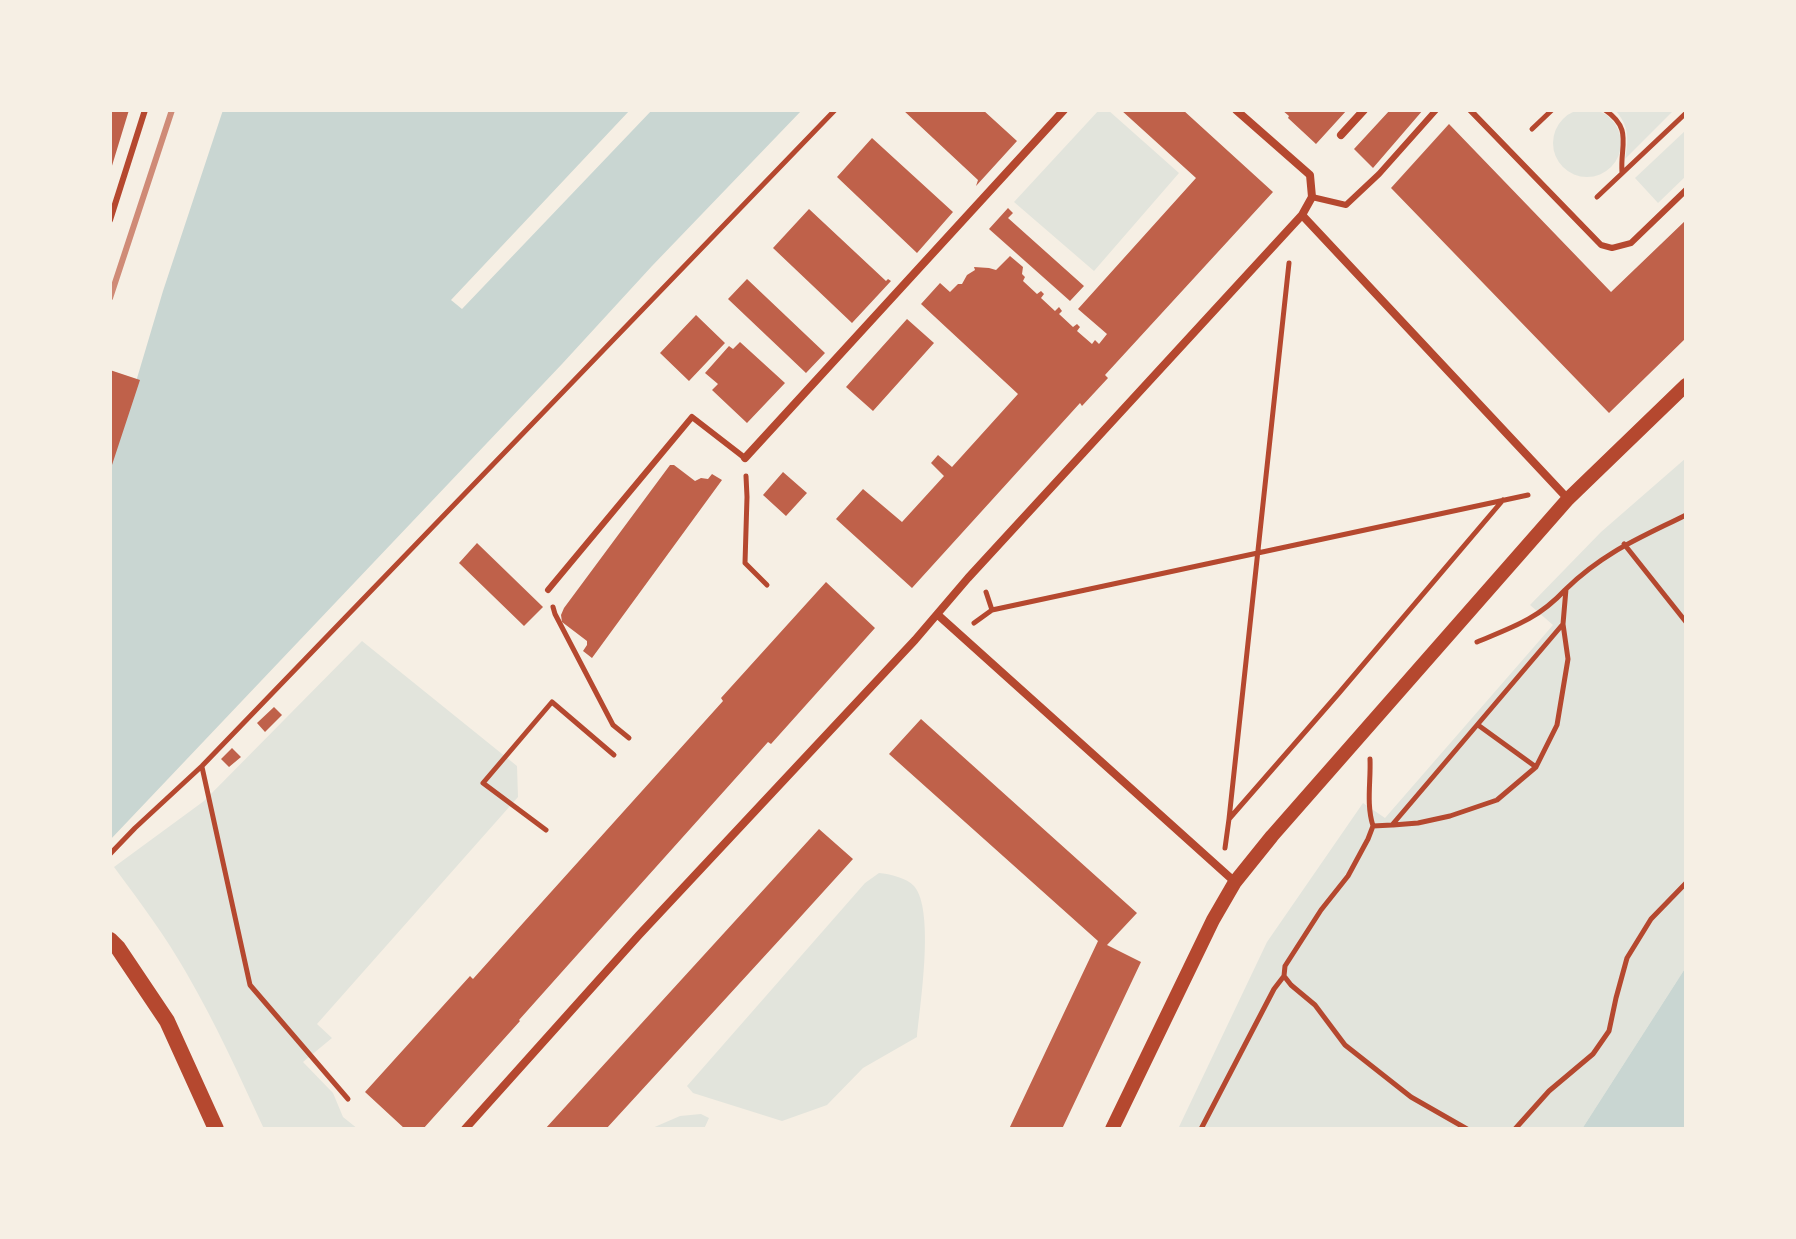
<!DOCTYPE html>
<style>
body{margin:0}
#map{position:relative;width:1796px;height:1239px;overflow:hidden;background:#f6efe4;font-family:Lato,sans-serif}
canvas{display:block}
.frame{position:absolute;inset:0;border:112px solid #f6efe4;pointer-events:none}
</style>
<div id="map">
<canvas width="1796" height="1239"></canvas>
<div class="frame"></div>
</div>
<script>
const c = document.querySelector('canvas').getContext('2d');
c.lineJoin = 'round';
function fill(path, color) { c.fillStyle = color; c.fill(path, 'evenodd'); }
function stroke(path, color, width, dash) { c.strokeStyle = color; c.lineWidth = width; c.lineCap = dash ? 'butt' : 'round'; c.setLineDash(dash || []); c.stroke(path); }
const green = new Path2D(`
 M1553 143a34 34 0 1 1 68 0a34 34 0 1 1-68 0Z
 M1099 110H1108L1179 173 1094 271 1014 202Z
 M1615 110H1674L1625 159C1629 140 1629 125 1615 110Z
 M1686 130V176L1658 203 1635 178Z
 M1686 458V967L1582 1129H1178L1267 942 1363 803 1385 818 1553 625 1530 605 1601 532Z
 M362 641 517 766 518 797 317 1024 332 1038 303 1062 333 1093 343 1117 358 1129H264C240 1077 216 1024 187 974 166 937 140 902 114 867L204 801Z
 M879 873C890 874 907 878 914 886 935 910 920 1005 917 1037L863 1068 827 1105 782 1121 693 1093 687 1086 865 883Z
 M701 1114 709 1118 704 1129H650L680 1116Z`);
const water = new Path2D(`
 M223 110H630L451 300 462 309 652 110H802L652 266 562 364 110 840V469L163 291Z
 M1686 949V1129H1582L1686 967Z`);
const building = new Path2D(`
 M110 110H129L111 169H110Z
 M903 110H983L1017 141 976 186 978 180Z
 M1121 110H1183L1273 192 1105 375 1108 378 1082 406 1080 403 912 588 836 519 863 489 902 522 944 476 931 463 938 455 952 467 1018 394 921 304 940 283 950 292 958 284H962L967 275 975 270 974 267 989 268 996 270 1010 256 1023 267 1022 274 1025 277 1023 281 1037 294 1041 291 1044 294 1041 298 1055 311 1059 307 1062 311 1059 314 1073 327 1077 324 1080 327 1077 331 1092 344 1095 340 1099 344 1107 334 1078 309 1196 178Z
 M1282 110H1347L1316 144 1288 118 1289 116Z
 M1390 110H1423L1373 168 1354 149Z
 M1449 124 1611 292 1686 220V338L1609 413 1391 188Z
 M872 138 953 212 917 253 837 177Z
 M1008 208 1013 213 1008 218 1084 286 1070 301 989 229Z
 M809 209 886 281 888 279 891 281 852 323 773 248Z
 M747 279 825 353 806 373 728 299Z
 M696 315 725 343 689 381 660 353Z
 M907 319 934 343 873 411 846 387Z
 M740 342 785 383 747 423 712 390 718 384 705 373 729 346 733 349Z
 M110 370 140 380 111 468H110Z
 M670 465H674L695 481 701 478 708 479 712 474 722 480 592 658 583 651 587 645V641L562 622 561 615 564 608Z
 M783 472 807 493 786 516 763 495Z
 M477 543 543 607 524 626 459 563Z
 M826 582 875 628 771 744 768 742 760 751 569 964 519 1020 520 1021 423 1129H405L365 1092 470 976 473 979 524 922 723 701 721 698Z
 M274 707 282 715 265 732 257 723Z
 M921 719 1137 913 1107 945 1141 962 1062 1129H1009L1098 941 889 754Z
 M232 748 241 757 229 767 221 759Z
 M819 829 853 859 794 924 606 1129H545Z`);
const path = new Path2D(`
 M1605 110C1633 129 1620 145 1622 172
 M1532 129 1552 110
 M1597 197 1686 113
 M746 476 747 497 745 563 767 585
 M1624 544 1686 622
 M986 592 992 610
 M553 607 555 614 613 725 629 738
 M974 623 992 610 1528 495
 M1477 642C1513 627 1538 619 1565 590
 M1478 725 1536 767
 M1370 759C1371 781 1366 804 1373 826
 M202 767 250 985 348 1099
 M1229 819 1289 263
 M1393 825 1418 823 1450 816 1497 800 1536 767 1557 725 1568 659 1563 624
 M546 830 483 783 552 702 614 755
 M1225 848 1229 819 1339 693 1503 500
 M110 854 135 828 202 766 835 110
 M1284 976 1291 985 1315 1005 1345 1045 1411 1097 1467 1129
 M1201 1129 1274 989 1284 976 1285 966 1321 910 1348 876 1368 839 1373 826 1392 825 1563 624 1566 589C1604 552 1640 538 1686 515
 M1515 1129 1549 1091 1593 1054 1609 1031 1616 998 1627 958 1651 919 1686 883`);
const service = new Path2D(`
 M1470 110 1601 245 1612 248 1631 243 1686 190
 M1312 197 1346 205 1379 174 1436 110
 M110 220 145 110
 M548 590 692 417 745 458`);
const minor = new Path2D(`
 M1341 135 1364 110
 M1302 215 1568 499
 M745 458 1064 110
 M938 615 1235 882
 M465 1129 639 935 915 640 968 578 1302 215 1312 197 1310 175 1236 110`);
const tertiary = new Path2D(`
 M1112 1129 1213 920 1235 882 1272 836 1568 499 1686 385`);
const secondary = new Path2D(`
 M110 940 118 948 167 1021 216 1129`);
const rail = new Path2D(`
 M110 298 172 110`);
fill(green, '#e2e4dc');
fill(water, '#c9d6d2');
fill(building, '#bf614a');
stroke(path, '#b5482f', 5);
stroke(service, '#b5482f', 6);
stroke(minor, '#b5482f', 8);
stroke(tertiary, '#b5482f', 14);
stroke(secondary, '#b5482f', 16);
stroke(rail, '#cf8b77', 6);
</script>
